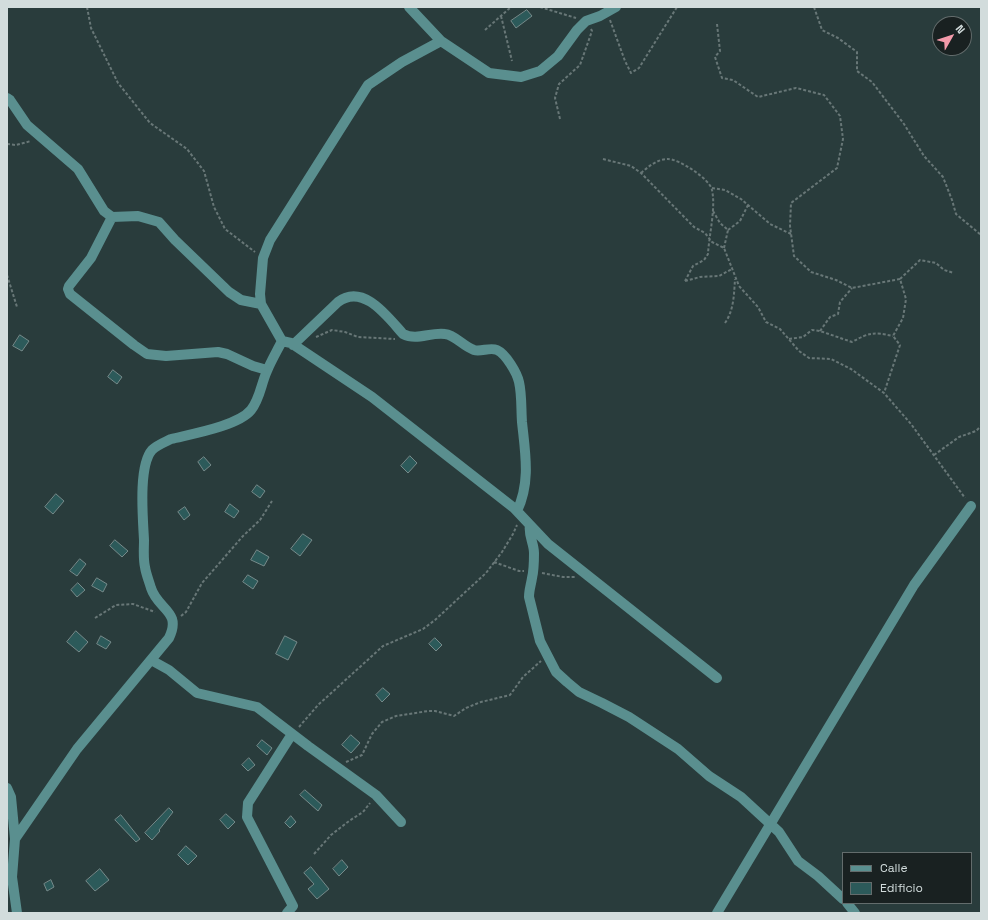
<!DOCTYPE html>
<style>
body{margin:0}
#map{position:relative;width:988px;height:920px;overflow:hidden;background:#293c3c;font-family:"Space Grotesk",sans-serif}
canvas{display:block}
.frame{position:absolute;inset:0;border:8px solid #d2dcdc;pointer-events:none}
.legend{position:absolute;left:842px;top:852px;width:130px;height:52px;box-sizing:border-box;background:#192121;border:1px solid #636c6c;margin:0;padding:5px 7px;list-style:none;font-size:12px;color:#d2dcdc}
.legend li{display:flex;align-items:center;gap:8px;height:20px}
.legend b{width:20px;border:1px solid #636c6c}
.north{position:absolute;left:932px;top:16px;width:40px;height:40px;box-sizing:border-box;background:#192121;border:1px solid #636c6c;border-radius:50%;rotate:51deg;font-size:11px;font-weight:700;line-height:16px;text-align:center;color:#d2dcdc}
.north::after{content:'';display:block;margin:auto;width:14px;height:18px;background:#f39aaa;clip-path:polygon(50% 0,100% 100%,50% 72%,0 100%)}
</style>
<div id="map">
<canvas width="988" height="920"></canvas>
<div class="frame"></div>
<ul class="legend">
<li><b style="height:5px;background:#5a8f8f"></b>Calle</li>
<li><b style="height:11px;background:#2c5a5a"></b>Edificio</li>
</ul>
<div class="north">N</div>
</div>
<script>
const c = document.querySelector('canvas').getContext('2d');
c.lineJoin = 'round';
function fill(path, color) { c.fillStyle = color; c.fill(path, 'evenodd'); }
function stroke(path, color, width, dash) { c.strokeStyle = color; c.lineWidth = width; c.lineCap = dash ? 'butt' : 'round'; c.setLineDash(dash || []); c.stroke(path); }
const building = new Path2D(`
 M527 10 532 16 516 28 511 21Z
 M20 335 29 341 22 351 13 346Z
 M113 370 122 377 117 384 108 377Z
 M410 456 417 463 408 473 401 466Z
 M204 457 211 465 204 471 198 462Z
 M257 485 265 491 260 498 252 492Z
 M56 494 64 501 53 514 45 507Z
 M230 504 239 511 234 518 225 512Z
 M185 507 190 515 184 520 178 512Z
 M303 534 312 540 300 556 291 549Z
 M115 540 128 551 122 557 110 546Z
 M257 550 269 557 264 566 251 560Z
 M80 559 86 564 77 576 70 571Z
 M248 575 258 581 253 589 243 582Z
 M97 578 107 584 103 592 92 586Z
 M78 583 85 590 77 597 71 590Z
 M76 631 88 642 79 652 67 642Z
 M101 636 111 642 106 649 97 644Z
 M285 636 297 642 288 660 276 654Z
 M435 638 442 645 436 651 429 644Z
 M383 688 390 694 382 702 376 695Z
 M351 735 360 743 351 753 342 745Z
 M262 740 272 748 267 755 257 746Z
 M249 758 255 765 248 771 242 765Z
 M305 790 322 805 318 811 300 795Z
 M169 808 173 812 159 830 160 831 152 840 145 833Z
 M226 814 235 822 228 829 220 820Z
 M121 815 140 839 136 842 115 820Z
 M291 816 296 822 290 828 285 823Z
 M186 846 197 856 188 865 178 855Z
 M342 860 348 867 339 876 333 869Z
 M311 867 329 889 317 899 308 889 314 884 304 873Z
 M100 869 109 880 95 891 86 881Z
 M51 880 54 887 47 891 44 884Z`);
const path = new Path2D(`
 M87 7 91 28 118 83 150 123 187 149 204 171 214 207 225 229 255 252
 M540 7 576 18
 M814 7 822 30 838 38 857 52V71L872 82 904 124 924 156 943 177 952 200 956 214 981 235
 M501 16 512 61
 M610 20 625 61 631 73 639 68 677 7
 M717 24 720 51 715 57 722 78 733 80 758 97 796 88 824 95 840 116 843 139 837 168 791 203 790 226 794 256 811 272 836 280 852 288 900 279 906 299 903 318 893 336 900 345 884 393
 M485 30 511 7
 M560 119 555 98 559 84 580 65 592 31 591 29
 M7 144 16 145 31 141
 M603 159 631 166 641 173 694 227 705 233 712 242 724 248 739 286 758 307 766 322 780 329 799 351 809 358 831 359 851 369 884 393 911 424 965 498
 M641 173C649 166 658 159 668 159 679 159 710 179 712 190 716 208 709 235 708 254L704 260 693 266 685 281
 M712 188 725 190 741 199 770 224 791 234
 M713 211 720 223 728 230 724 248
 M728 230 740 221 748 205
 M7 275 17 307
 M900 279 920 260 936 263 944 270 954 273
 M685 281 700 277 719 276 732 269
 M725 323C734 310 734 294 735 279
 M820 331 830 317 838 314 840 302 852 288
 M316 337 332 330 345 332 358 337 395 339
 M789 339 803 337 812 330 820 331 852 342C870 332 874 332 893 336
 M934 455 959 437 976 431 981 426
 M494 562 519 571H524
 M542 573 563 577H575
 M181 616 186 612 202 583 243 536 260 520 272 501
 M95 618 116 605 133 604 155 612
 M299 727 318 705 383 646 423 629 435 620 486 573 502 552 513 534 517 525
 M346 762 362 755 372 734 382 722 396 716 428 711H435L454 716 466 708 481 702 510 695 523 677 541 661
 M314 854 331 835 349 821 363 812 370 803`);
const minor = new Path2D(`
 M409 7 441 41 489 73 521 77 540 71 558 56 577 30 586 21 600 16 616 7
 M7 98 10 100 27 125 78 169 104 211 112 217 138 216 159 222 175 240 229 292 241 300 261 304
 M112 217 91 258 69 286 68 289 70 294 134 345 147 354 166 356 218 352 227 354 253 366 267 370
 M282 341 291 343 372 397 514 508 548 544 717 678
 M293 345 338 302C363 283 387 316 403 334 417 341 430 332 445 334 455 335 463 346 474 350 481 352 490 347 497 350 506 354 517 373 519 382 522 395 521 409 522 422 525 452 531 482 517 511
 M530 525C528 535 534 543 534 553 534 561 534 570 532 578 531 585 529 590 529 597L540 641 556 672 567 682 579 692 602 703 629 717 678 749 709 776 741 797 779 832 798 861 818 876 843 899
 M151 660 169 670 197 693 257 707 308 746 376 795 401 822
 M7 788 11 797 15 839
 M847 903 855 913
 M17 913 12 877 15 839 77 749 169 638C182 611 158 610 151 588 149 581 146 574 145 567 143 559 144 549 144 540 143 519 138 466 152 450 157 445 165 442 171 439 191 434 238 426 251 410 260 399 261 384 267 371 271 361 277 351 282 341L261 304 260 294 263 258 270 240 368 85 402 62 441 41
 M287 913 293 906 247 817 248 803 292 734
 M717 913 914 585 971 506`);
fill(building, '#2c5a5a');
stroke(building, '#768a8a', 1);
stroke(path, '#687777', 2, [3, 2]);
stroke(minor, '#5a8f8f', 10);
</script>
